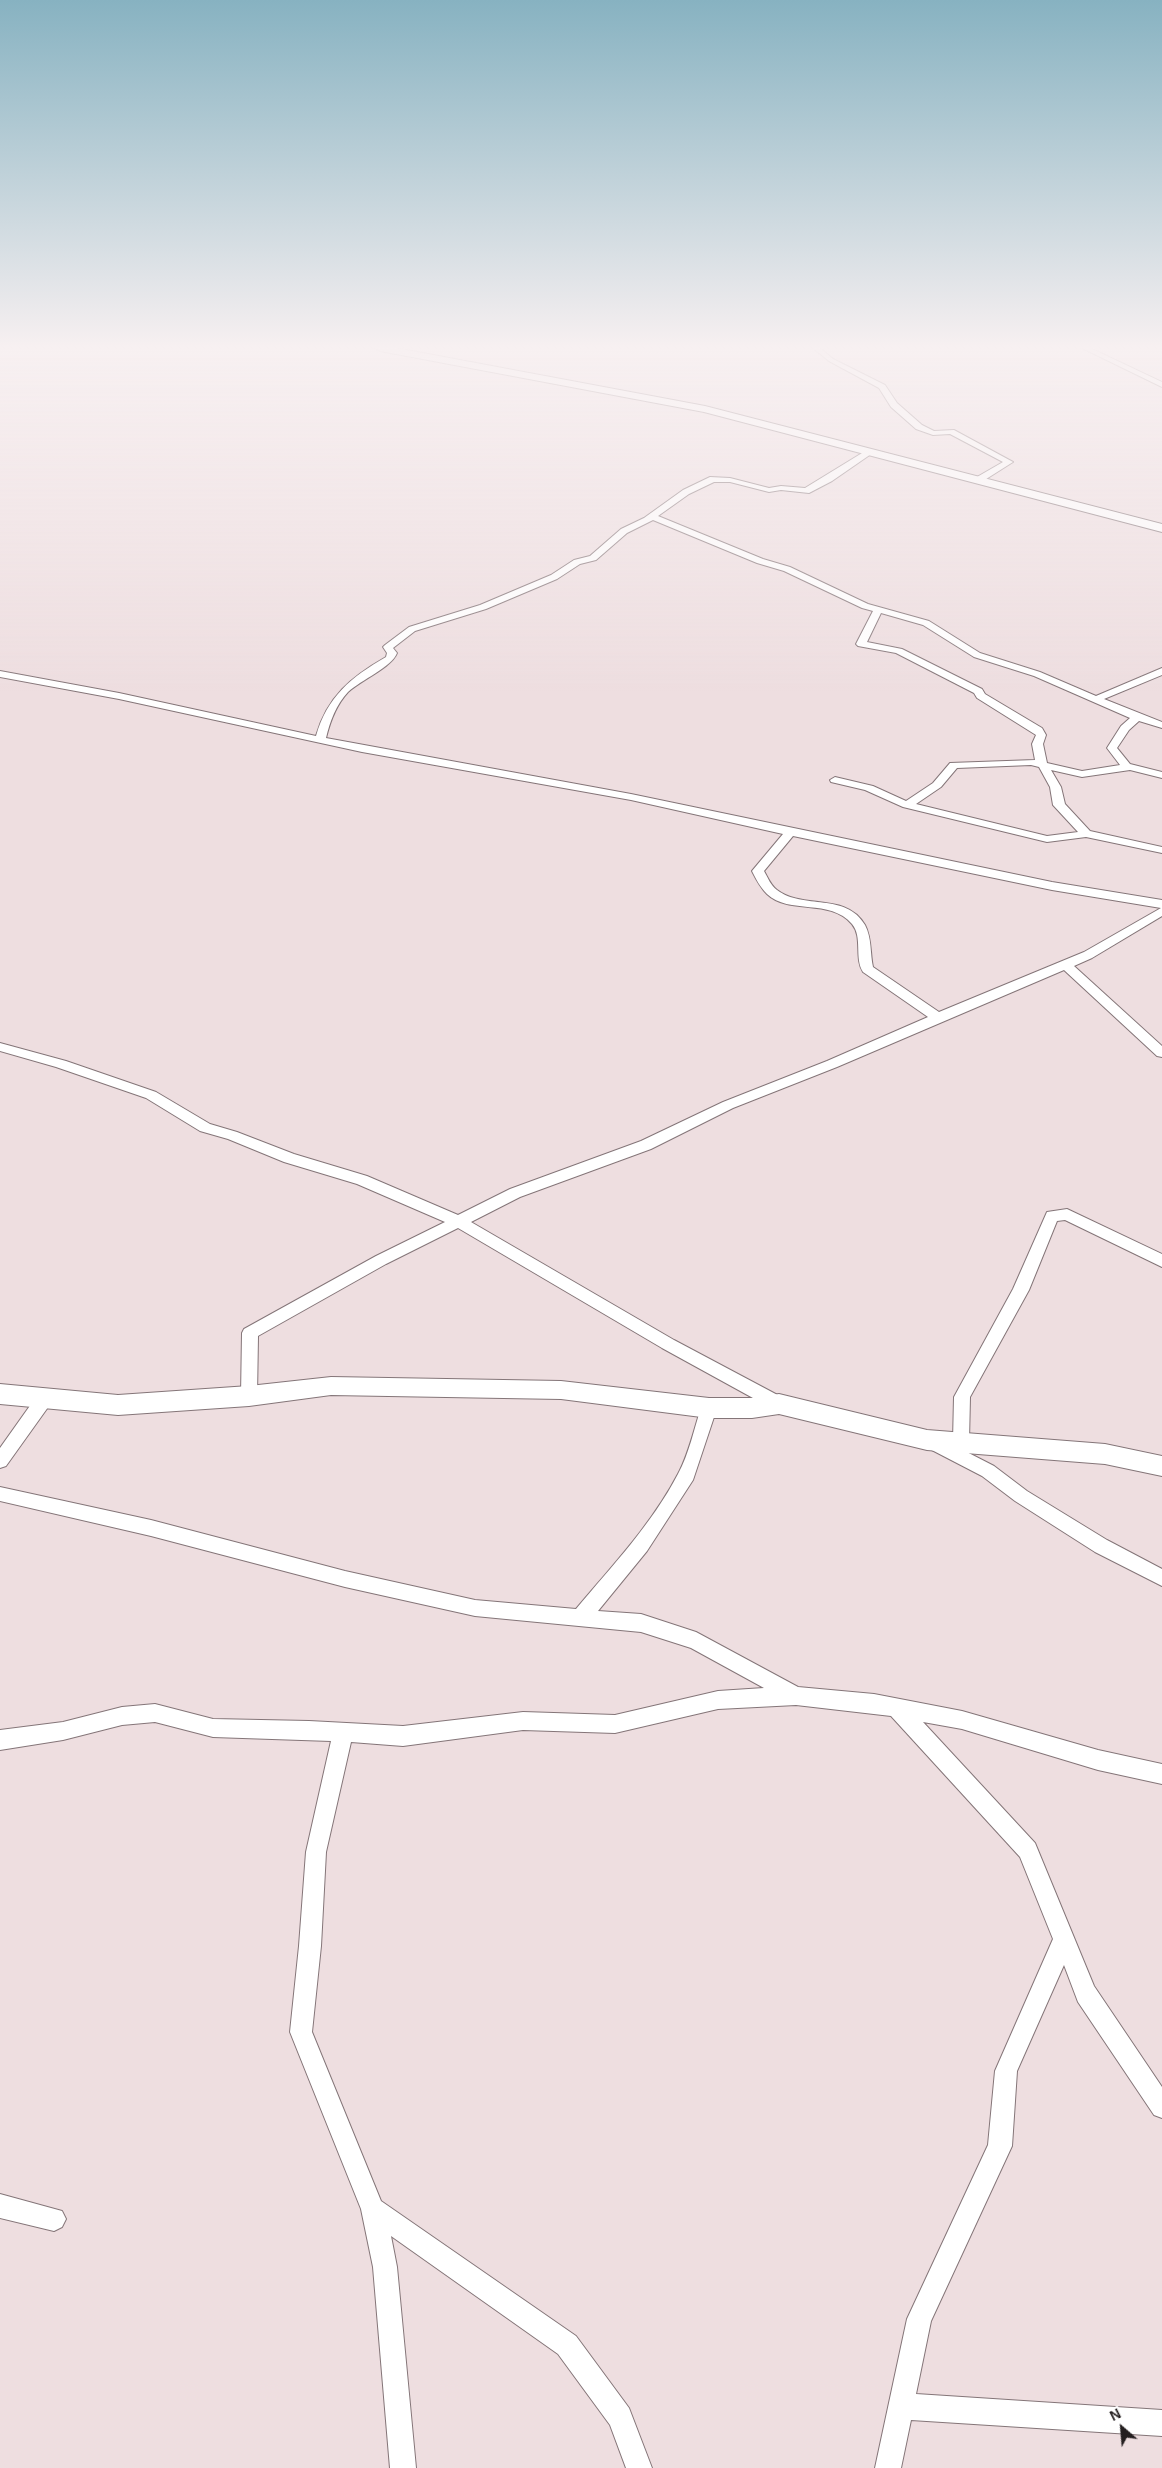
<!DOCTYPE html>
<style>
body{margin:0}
#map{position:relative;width:1162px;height:2468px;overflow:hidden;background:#eedee0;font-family:Arial,sans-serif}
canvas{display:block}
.north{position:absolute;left:1097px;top:2403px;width:50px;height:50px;-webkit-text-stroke:4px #fff;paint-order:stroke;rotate:333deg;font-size:14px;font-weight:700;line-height:20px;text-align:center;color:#241f20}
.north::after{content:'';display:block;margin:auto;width:18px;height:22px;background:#241f20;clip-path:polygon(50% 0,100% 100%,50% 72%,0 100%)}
</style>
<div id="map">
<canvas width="1162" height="2468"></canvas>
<div class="north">N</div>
</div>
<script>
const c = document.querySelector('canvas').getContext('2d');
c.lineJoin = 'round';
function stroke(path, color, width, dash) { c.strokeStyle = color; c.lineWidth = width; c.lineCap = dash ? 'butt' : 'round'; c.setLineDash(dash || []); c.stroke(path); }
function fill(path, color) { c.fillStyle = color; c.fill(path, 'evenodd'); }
const street = new Path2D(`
 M813 348H820L833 359 885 385 897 403 922 425 934 431 954 430 1013 462 983 481H977V477L1003 462 950 434 933 435 916 429 891 407 879 388 829 361Z
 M1082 348H1090L1162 382V387Z
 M867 450 874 452 832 481 809 493 781 490 769 492 730 482H714L689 494 658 516 763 559 790 567 868 604 929 621 980 653 1040 672 1096 696 1162 668V675L1104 699 1162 722V728L1139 721 1129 730 1117 748 1130 764 1162 772V778L1130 770 1082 777 1051 770 1061 787 1065 804 1090 831 1162 847V853L1086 837 1047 842 903 807 865 790 831 782 830 780 835 777 873 786 906 801 933 783 950 763 1035 760 1032 744 1036 735 977 698 974 693 896 653 858 646 856 644 873 611 862 608 784 571 757 563 653 520 627 533 596 560 580 564 557 579 486 609 415 631 393 648 397 653C392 667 361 680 348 692 336 705 330 721 326 738L631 794 1052 882 1162 900V916L1092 958 1074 966 1162 1046V1057L1157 1056 1064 970 837 1067 733 1108 651 1149 520 1197 471 1222 674 1340 785 1399 787 1404 785 1409 779 1411 773 1409 662 1348 458 1228 386 1264 258 1336 257 1396 255 1401 249 1403 243 1401 241 1396 242 1333 244 1329 376 1256 445 1222 357 1184 284 1162 228 1139 200 1131 146 1098 56 1067 0 1051V1043L66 1061 156 1092 210 1124 237 1132 294 1154 367 1176 458 1215 510 1189 641 1141 723 1102 827 1061 928 1017 863 972C854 958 863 937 852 924 830 898 789 915 767 894 760 887 756 879 752 871L783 834 631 800 362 752 119 699 0 677V671L119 693 316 736C327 697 351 677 386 657L387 653 383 647 385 645 409 627 480 605 551 575 574 560 590 556 621 529 644 518 683 490 710 477 730 478 769 488 781 486 805 488ZM881 613 923 625 974 657 1034 676 1130 718 1121 726 1107 748 1120 765 1082 771 1047 763 1043 744 1046 735 1042 728 985 694 982 689 902 649 867 642ZM1031 765 1039 767 1050 787 1053 805 1078 832 1047 836 916 804 941 787 957 768ZM793 836 1052 890 1161 908 1084 952 939 1012 873 967C870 954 872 938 865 925 846 892 803 910 777 890 771 886 768 878 764 871Z
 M1067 1209 1162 1254V1267L1065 1220 1057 1221 1029 1290 970 1397 969 1441 967 1446 961 1448 957 1447 994 1466 1027 1491 1107 1540 1162 1569V1586L1095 1552 1015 1501 982 1476 928 1448 926 1443 928 1438 934 1436 955 1446 953 1441 954 1397 1013 1289 1047 1212Z
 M45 1391 51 1393 53 1398 51 1403 6 1466 0 1468V1448L39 1393Z
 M709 1401 715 1403 717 1408 693 1480 647 1551 598 1611 641 1614 696 1632 798 1687 874 1694 962 1711 1098 1750 1162 1764V1784L1098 1770 962 1729 923 1722 1035 1843 1094 1986 1162 2087V2118L1154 2115 1078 2002 1064 1965 1017 2071 1012 2146 931 2321 916 2394 1162 2410V2436L911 2420 901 2468H875L907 2319 988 2145 995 2071 1053 1939 1020 1857 891 1716 796 1705 718 1709 615 1733 523 1730 403 1746 351 1742 326 1852 321 1946 312 2032 381 2201 576 2336 629 2408 652 2468H626L610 2425 558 2354 391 2236 397 2267 416 2468H390L373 2267 361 2209 290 2032 299 1946 306 1852 331 1741 213 1737 155 1722 122 1725 63 1740 0 1750V1730L63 1722 122 1707 155 1704 213 1719 309 1721 403 1726 523 1712 615 1715 718 1691 764 1688 691 1648 641 1632 475 1616 345 1587 151 1536 0 1501V1487L151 1520 345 1571 475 1600 576 1609C612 1566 652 1524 678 1474 689 1454 694 1429 701 1408L703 1403Z
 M0 2194 62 2211 66 2219 62 2227 54 2231 0 2218Z`);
const secondary = new Path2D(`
 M375 348H396L705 406 1162 524V532L704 412 380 351Z
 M331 1377 561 1381 709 1398H752L779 1394 927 1430 1105 1444 1162 1456V1476L1105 1464 927 1450 779 1414 752 1418H709L561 1399 331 1395 249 1406 118 1415 0 1404V1384L118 1395 249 1386Z`);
stroke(street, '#847578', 2);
stroke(secondary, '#847578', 2);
fill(street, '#fff');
fill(secondary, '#fff');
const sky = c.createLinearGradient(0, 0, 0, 694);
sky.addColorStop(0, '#87b2c1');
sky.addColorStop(0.5, '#f7f0f1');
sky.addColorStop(1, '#f7f0f100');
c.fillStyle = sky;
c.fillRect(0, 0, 1162, 694);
</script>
